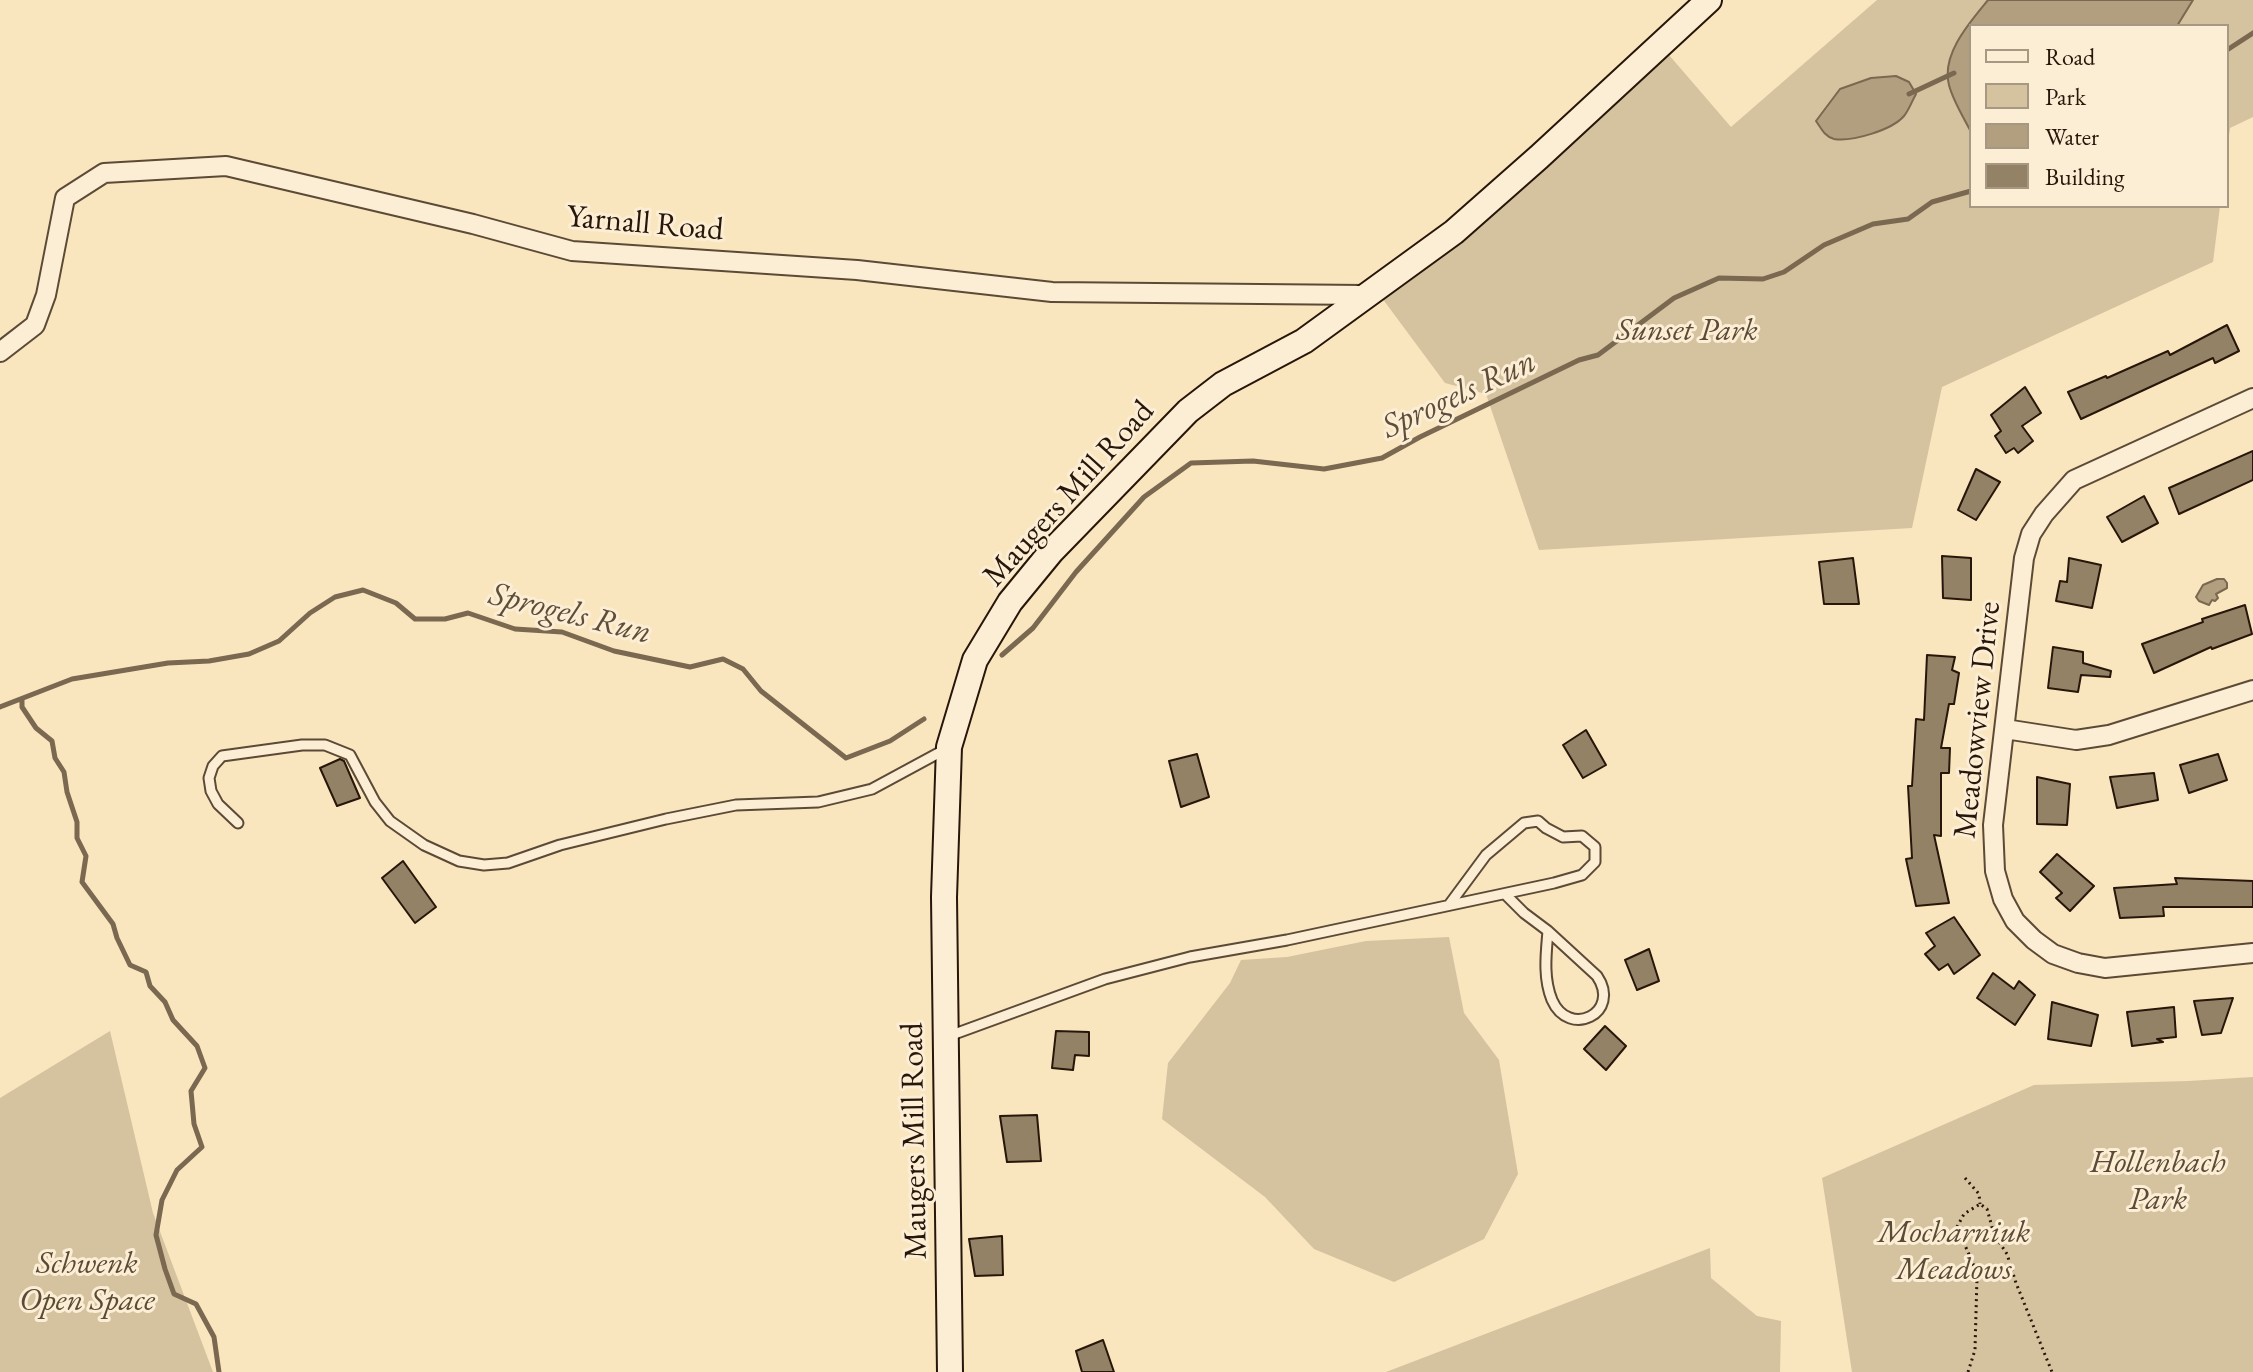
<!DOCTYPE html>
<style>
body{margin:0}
#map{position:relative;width:2253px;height:1372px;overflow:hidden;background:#f9e5be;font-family:"EB Garamond",serif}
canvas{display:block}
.legend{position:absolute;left:1969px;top:24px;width:260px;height:184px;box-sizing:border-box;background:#fbeed5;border:2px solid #a69883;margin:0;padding:10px 14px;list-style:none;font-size:24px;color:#271609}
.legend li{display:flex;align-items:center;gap:16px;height:40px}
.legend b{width:40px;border:2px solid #a69883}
</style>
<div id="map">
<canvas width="2253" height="1372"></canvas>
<ul class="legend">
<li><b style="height:10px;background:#fbeed5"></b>Road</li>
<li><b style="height:22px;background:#d5c29f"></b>Park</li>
<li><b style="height:22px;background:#b29f80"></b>Water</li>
<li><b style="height:22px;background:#948267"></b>Building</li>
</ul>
</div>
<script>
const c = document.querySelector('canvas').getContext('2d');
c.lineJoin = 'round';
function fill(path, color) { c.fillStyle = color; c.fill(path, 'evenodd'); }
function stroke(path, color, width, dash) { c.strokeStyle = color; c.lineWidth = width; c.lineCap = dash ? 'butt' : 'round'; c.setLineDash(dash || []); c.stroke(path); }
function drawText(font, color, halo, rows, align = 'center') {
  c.font = font + ' "EB Garamond",serif'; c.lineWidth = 6; c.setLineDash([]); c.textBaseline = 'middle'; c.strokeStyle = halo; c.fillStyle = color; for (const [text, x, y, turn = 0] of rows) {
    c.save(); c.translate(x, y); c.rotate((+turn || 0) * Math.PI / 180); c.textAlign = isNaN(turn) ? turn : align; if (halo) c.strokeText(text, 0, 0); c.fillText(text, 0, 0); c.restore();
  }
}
const green = new Path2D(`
 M1877 0H2253V117L2230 128 2227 149V26H1971V206H2220L2213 262 1942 387 1912 528 1539 550 1486 394 1445 383 1382 298 1466 238 1541 173 1669 55 1731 127Z
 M1449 937 1464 1013 1499 1060 1518 1174 1484 1239 1394 1282 1314 1249 1265 1197 1162 1119 1168 1063 1230 983 1241 960 1287 957 1366 941Z
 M110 1031 153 1213 213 1372H0V1098Z
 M2253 1077V1372H1852L1822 1178 2034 1085 2189 1081Z
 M1710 1248 1711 1278 1757 1316 1781 1321 1780 1372H1386Z`);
const water = new Path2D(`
 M1988 0H2193L2177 26H1971V132C1964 118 1953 101 1949 85 1941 54 1970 22 1988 0Z
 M1896 76 1909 82 1916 94C1912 101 1909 110 1904 116 1892 130 1852 142 1834 139 1825 137 1821 128 1816 121L1840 89 1871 78Z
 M2217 579H2224L2227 583V588L2216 594 2218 598 2215 601 2212 600 2209 605 2199 601 2196 597 2203 585Z`);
const stream = new Path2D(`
 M2227 50 2253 33
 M1909 94 1954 73
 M1002 655 1033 628 1076 572 1144 497 1191 463 1253 461 1324 469 1382 458 1420 437 1579 360 1598 355 1674 298 1719 278 1763 279 1784 272 1824 245 1873 224 1908 219 1932 202 1971 191
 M22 699V707L36 728 52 741 55 758 64 772 67 792 77 822V838L86 856 82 882 113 924 117 938 130 965 146 972 150 986 165 1002 173 1020 197 1046 205 1068 191 1091 194 1124 202 1147 177 1170 162 1200 156 1235 165 1269 174 1294 196 1304 214 1337 219 1372
 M0 707 72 679 168 663 209 661 249 654 279 641 310 613 335 597 363 590 396 603 415 619H445L468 613 515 629 562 632 614 651 690 667 723 659 743 669 761 691 846 758 890 741 924 719`);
const building = new Path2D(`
 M2227 325 2239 351 2215 363 2213 358 2081 419 2068 392 2106 376 2107 378 2168 351 2170 355Z
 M2025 387 2041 413 2022 426 2033 441 2018 453 2014 448 2006 453 1995 436 2001 431 1991 415Z
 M2253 451V480L2179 514 2169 488Z
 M1976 469 2000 482 1976 520 1958 510Z
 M2144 496 2158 523 2122 542 2107 517Z
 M1942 556 1971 558V600L1943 598Z
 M1853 558 1859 604H1824L1819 562Z
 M2069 558 2101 565 2092 608 2056 601 2060 581 2067 582Z
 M2245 605 2252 634 2212 649 2211 647 2154 673 2142 644 2203 622 2202 619Z
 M2053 647 2083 652V663L2111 671 2110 677 2081 675 2078 692 2048 688Z
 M1927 655 1955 657 1952 670 1959 673 1954 704H1949L1941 748H1950L1949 773H1941V836L1934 835 1949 903 1916 906 1906 859 1912 858 1908 786H1912L1916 719 1924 720Z
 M1586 730 1606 765 1583 778 1563 745Z
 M1197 754 1209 797 1181 807 1169 761Z
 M2218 754 2227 780 2189 793 2180 765Z
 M340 759 344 761 360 798 337 806 320 768Z
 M2154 773 2158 800 2117 808 2110 777Z
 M2037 777 2070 784 2067 825 2037 824Z
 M2057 854 2094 886 2070 911 2056 898 2062 893 2040 872Z
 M403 861 436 907 415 923 382 878Z
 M2175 878 2253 881V907H2163L2164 916 2120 918 2114 888 2177 884Z
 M1954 917 1980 955 1954 974 1948 964 1939 970 1925 954 1935 946 1926 933Z
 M1649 949 1659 981 1637 990 1625 960Z
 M1993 973 2014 989 2019 981 2035 995 2015 1025 1977 998Z
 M2233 998 2221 1033 2202 1035 2194 1001Z
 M2052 1002 2098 1015 2091 1046 2048 1039Z
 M2174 1007 2176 1037 2157 1039 2163 1042 2132 1046 2127 1012Z
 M1605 1026 1626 1046 1606 1070 1584 1049Z
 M1056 1031 1089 1032V1056L1075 1055 1073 1070 1052 1068Z
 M1037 1115 1041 1161 1007 1162 1000 1116Z
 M1002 1236 1003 1275 975 1276 969 1239Z
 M1103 1340 1114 1372H1082L1076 1351Z`);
const path = new Path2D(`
 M1965 1178 1979 1194 1980 1204
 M1968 1372 1975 1350 1977 1277 1974 1266 1957 1227 1964 1214 1980 1204 1987 1209 1994 1234 2007 1254 2016 1283 2052 1372`);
const lane = new Path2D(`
 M238 823 218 804 211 791 209 778 213 766 222 756 302 745H325L350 755 375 802 390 821 424 845 459 861 484 865 508 863 560 845 666 819 736 805 818 802 872 789 946 749
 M1505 894 1524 913 1548 931 1597 976C1622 1013 1569 1039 1552 1000 1543 978 1546 954 1548 931
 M949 1036 1105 979 1190 957 1287 940 1554 883 1582 875 1595 862V847L1582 836 1563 837 1546 828 1538 821 1524 823 1486 855 1449 905`);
const street = new Path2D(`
 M0 352 35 325 46 295 65 198 104 173 226 166 473 224 572 251 857 270 1052 292 1364 295
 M2253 398 2074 480 2044 514 2031 534 2024 558 1993 825 1995 871 2003 899 2015 921 2034 940 2053 954 2078 963 2105 968 2253 953
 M2005 729 2076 740 2109 735 2253 690`);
const secondary = new Path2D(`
 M950 1372 944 897 949 747 975 660 1010 602 1051 552 1188 411 1223 384 1304 341 1454 232 1539 157 1709 0`);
const streetNames = [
 ["Yarnall Road",645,224,5],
 ["Maugers Mill Road",1069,494,-48],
 ["Meadowview Drive",1978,720,-84],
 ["Maugers Mill Road",915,1141,-91]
];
const parkNames = [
 ["Sunset Park",1687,331],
 ["Hollenbach",2158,1163],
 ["Park",2158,1200],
 ["Mocharniuk",1954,1233],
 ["Meadows",1954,1270],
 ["Schwenk",87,1264],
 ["Open Space",87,1301]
];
const waterNames = [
 ["Sprogels Run",1459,395,-25],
 ["Sprogels Run",570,614,14]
];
fill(green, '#d5c29f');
fill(water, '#b29f80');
stroke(water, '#7a6850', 2);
stroke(stream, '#7a6850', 5);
fill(building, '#948267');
stroke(building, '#271609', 2);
stroke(lane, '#5c4a36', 13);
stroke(street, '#5c4a36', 22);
stroke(secondary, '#271609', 28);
stroke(path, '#271609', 3, [2, 4]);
stroke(lane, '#fbeed5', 9);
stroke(street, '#fbeed5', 18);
stroke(secondary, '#fbeed5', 24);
drawText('32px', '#271609', '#fbeed5', streetNames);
drawText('italic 32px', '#5b4a36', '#fbeed5', parkNames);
drawText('italic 34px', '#5f4d39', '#fbeed5', waterNames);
</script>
